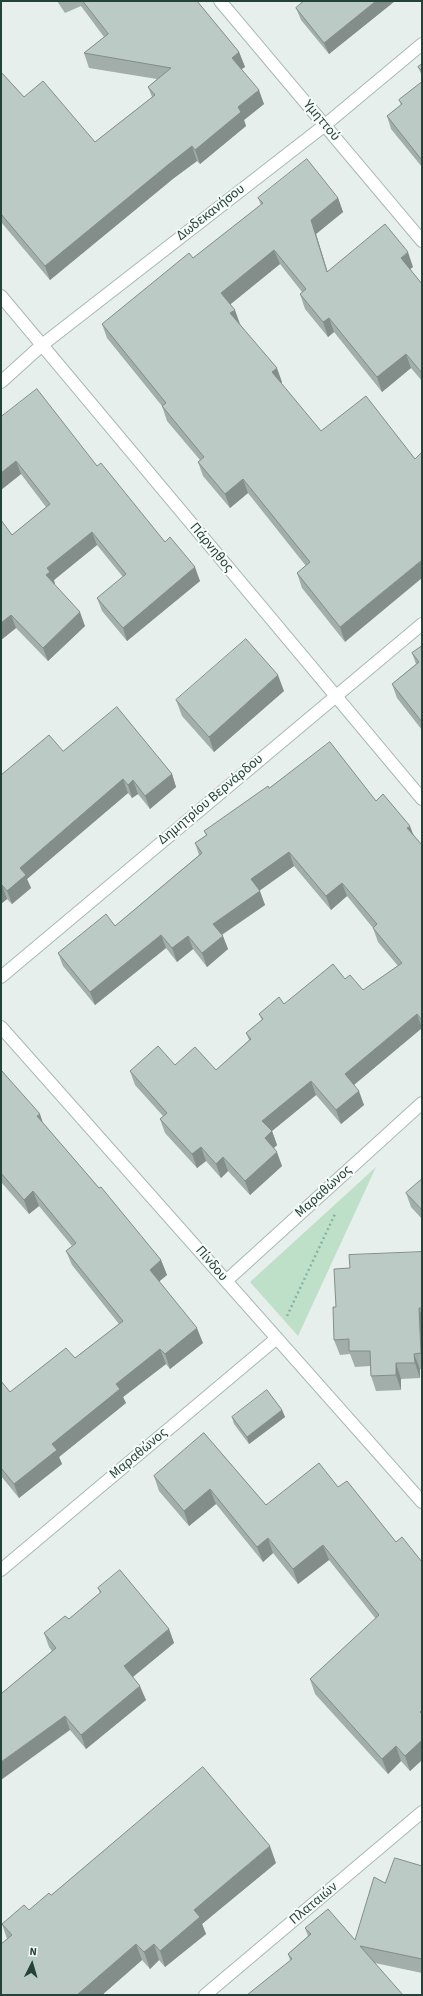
<!DOCTYPE html>
<meta charset="utf-8">
<style>
body{margin:0}
#map{position:relative;width:423px;height:1996px;overflow:hidden;background:#e6efeb;font-family:"Source Sans 3",sans-serif}
canvas{display:block}
.frame{position:absolute;inset:0;border:2px solid #24423a;pointer-events:none}
.north{position:absolute;left:12px;top:1944px;width:40px;height:40px;-webkit-text-stroke:3px #f7fbf9;paint-order:stroke;rotate:5deg;font-size:11px;font-weight:700;line-height:16px;text-align:center;color:#24423a}
.north::after{content:'';display:block;margin:auto;width:14px;height:18px;background:#24423a;clip-path:polygon(50% 0,100% 100%,50% 72%,0 100%)}
</style>
<div id="map">
<canvas width="423" height="1996"></canvas>
<div class="frame"></div>
<div class="north">N</div>
</div>
<script>
const c = document.querySelector('canvas').getContext('2d');
c.lineJoin = 'round';
function fill(path, color) { c.fillStyle = color; c.fill(path, 'evenodd'); }
function stroke(path, color, width, dash) { c.strokeStyle = color; c.lineWidth = width; c.lineCap = dash ? 'butt' : 'round'; c.setLineDash(dash || []); c.stroke(path); }
function drawText(font, color, halo, rows, align = 'center') {
  c.font = font + ' "Source Sans 3",sans-serif'; c.lineWidth = 4; c.setLineDash([]); c.textBaseline = 'middle'; c.strokeStyle = halo; c.fillStyle = color; for (const [text, x, y, turn = 0] of rows) {
    c.save(); c.translate(x, y); c.rotate((+turn || 0) * Math.PI / 180); c.textAlign = isNaN(turn) ? turn : align; if (halo) c.strokeText(text, 0, 0); c.fillText(text, 0, 0); c.restore();
  }
}
const green = new Path2D(`
 M376 1167 298 1336 250 1282Z`);
const path = new Path2D(`
 M287 1316 335 1214`);
const street = new Path2D(`
 M220 1 422 241
 M1 296 422 799
 M1 382 42 345 325 125 422 44
 M1 977 422 624
 M1 1027 422 1502
 M226 1281 422 1103
 M1 1570 277 1338
 M205 1995 422 1812`);
const wall = new Path2D(`
 M57 1H197L239 52 245 67 241 69 264 104 244 120 246 126 200 164 197 161 174 178 50 280 1 222V72L24 97 95 142 152 97 148 87 157 79 89 68 84 53 104 37 81 6 65 13Z
 M304 1H395L329 54 301 20 296 8Z
 M422 64V76L418 67Z
 M422 82V167L391 129 387 116 401 105 399 100Z
 M258 198H338L343 212 316 234 327 271 413 267 410 269 422 284V381L411 368 382 392 334 332 328 337 305 309 300 294 302 292 280 264 230 304 240 324 282 382 281 383 345 642 302 588 297 573 306 566 248 493 230 508 203 476 198 462 200 460 167 421 162 406 107 338 102 324 193 258 261 205Z
 M1 417 97 466 200 581 127 641 102 611 97 598 123 577 97 545 54 580 55 585 85 626 48 661 16 628 1 640 12 535 46 507 21 474 1 490Z
 M422 646V730L397 698 392 684 416 664 412 653Z
 M284 691 214 752 182 716 176 700Z
 M63 751 172 774 176 787 150 809 138 794 132 798 128 793 27 879 31 888 12 904 7 899 1 904V775Z
 M269 788 376 801 413 834 422 845V1028L354 1085 364 1105 341 1124 316 1095 272 1131 277 1145 274 1148 282 1166 250 1195 228 1171 221 1178 206 1161 197 1168 165 1133 160 1119 163 1116 135 1085 130 1071 175 1065 216 1070 249 1040 246 1033 262 1020 259 1014 345 979 363 990 398 966 378 942 373 928 347 896 331 910 294 866 259 891 265 905 222 935 228 949 207 967 193 949 177 962 166 948 95 1005 63 966 58 953 115 926 199 855 195 843 206 835 204 831Z
 M1 1070 43 1123 161 1260 167 1275 159 1281 203 1343 170 1369 166 1364 123 1397 126 1403 59 1457 62 1464 19 1498 1 1476V1381L10 1392 75 1358 119 1324 72 1265 66 1251 72 1246 39 1206 29 1214 1 1182Z
 M422 1179V1219L411 1207 406 1193Z
 M422 1252V1369H420V1378L401 1379V1390L376 1391 371 1376 370 1366 355 1367 350 1354 340 1355 334 1340 336 1307 350 1268Z
 M282 1410 285 1417 249 1444 234 1424 232 1417Z
 M204 1433 266 1505 338 1487 396 1542 422 1562V1760L410 1771 401 1761 388 1774 315 1694 310 1679 376 1619 329 1560 298 1584 273 1553 263 1562 216 1504 189 1526 159 1491 154 1476Z
 M98 1588 169 1629 174 1643 133 1677 146 1700 86 1749 70 1730 2 1693 52 1651 49 1647 44 1633 69 1619 100 1593Z
 M276 1863 202 1924 206 1934 165 1967 159 1960 150 1969 142 1960 102 1995H1L7 1939 2 1924 29 1910 51 1895Z
 M422 1866V1973L375 1963 290 1960 288 1954 308 1936 305 1928 355 1940 385 1883Z`);
const shadedWall = new Path2D(`
 M376 1H395L329 54 324 43Z
 M239 52 245 67 237 72 232 58Z
 M259 90 264 104 244 120 246 126 200 164 195 150 238 107Z
 M192 146 197 161 174 178 50 280 45 266 169 164Z
 M338 198 343 212 316 234 332 286 327 272 311 220Z
 M274 250 280 264 226 308 221 293Z
 M408 252 413 267 406 272 401 258Z
 M235 310 240 324 230 313Z
 M329 318 334 332 328 337 323 322Z
 M406 354 411 368 382 392 377 377Z
 M277 368 282 382 277 386 272 372Z
 M16 461 21 474 1 490V473Z
 M243 479 248 493 230 508 225 494Z
 M92 532 97 545 54 580 55 585 51 589 46 575 47 568Z
 M422 560V578L345 642 340 627Z
 M195 567 200 581 127 641 123 628Z
 M80 612 85 626 48 661 43 648Z
 M11 615 16 628 1 640V623Z
 M278 675 284 691 214 752 209 737Z
 M172 774 176 787 150 809 145 796Z
 M123 779 128 793 27 879 31 888 12 904 7 891 20 868Z
 M133 780 138 794 132 798 128 785Z
 M410 826 415 839 407 828Z
 M289 852 294 866 256 893 251 879Z
 M342 883 347 896 331 910 326 896Z
 M2 885 7 899 1 904V886Z
 M260 891 265 905 218 937 213 924Z
 M161 935 166 948 95 1005 90 992Z
 M188 936 193 949 177 962 172 948Z
 M223 936 228 949 207 967 202 953Z
 M417 1014 422 1028 350 1088 345 1074Z
 M311 1081 316 1095 267 1135 262 1121Z
 M359 1091 364 1105 341 1124 336 1110Z
 M40 1114 45 1129 37 1116Z
 M272 1131 277 1145 270 1151 265 1138Z
 M201 1147 206 1161 197 1168 192 1154Z
 M277 1152 282 1166 250 1195 245 1181Z
 M223 1157 228 1171 221 1178 216 1164Z
 M33 1191 39 1206 29 1214 24 1200Z
 M161 1260 167 1275 155 1285 150 1270Z
 M419 1308 422 1316V1355L421 1353Z
 M197 1328 203 1343 170 1369 165 1354Z
 M160 1349 166 1364 123 1397 126 1403 59 1457 62 1464 19 1498 14 1484 52 1444 116 1384Z
 M414 1354 420 1369V1378L415 1363Z
 M396 1363 401 1379V1390L396 1375Z
 M282 1410 285 1417 249 1444 247 1437Z
 M210 1489 216 1504 189 1526 184 1511Z
 M268 1538 273 1553 263 1562 257 1547Z
 M323 1545 329 1560 298 1584 293 1569Z
 M169 1629 174 1643 129 1680 124 1666Z
 M140 1686 146 1700 86 1749 81 1735Z
 M65 1716 70 1730 1 1780V1762Z
 M422 1740V1760L410 1771 405 1756Z
 M396 1746 401 1761 388 1774 382 1759Z
 M270 1846 276 1863 202 1924 206 1934 165 1967 160 1951 194 1910Z
 M136 1944 142 1960 102 1995H77Z
 M154 1944 159 1960 150 1969 144 1952Z`);
const building = new Path2D(`
 M83 1H197L239 52 232 58 259 90 238 107 241 112 195 150 192 146 169 164 45 266 1 214V72L24 97 43 81 95 142 155 95 148 87 171 68 84 53 108 34Z
 M304 1H376L324 43 296 8Z
 M422 64V71L418 67Z
 M422 82V158L421 159 387 116 402 104 399 100Z
 M307 159 338 198 311 220 327 272 385 224 408 252 401 258 422 284V373L406 354 377 377 329 318 323 322 300 294 306 289 274 250 221 293 235 310 230 313 277 368 272 372 321 431 366 396 415 459 422 452V560L340 627 297 573 310 562 243 479 225 494 198 462 204 457 162 406 166 403 102 324 189 253 193 258 263 203 258 198Z
 M37 389 97 466 101 463 165 542 170 537 195 567 123 628 97 598 126 574 92 532 47 568 50 572 46 575 80 612 43 648 11 615 1 623V520L12 535 50 504 16 461 1 473V417Z
 M246 639 278 675 209 737 176 700Z
 M422 646V722L392 684 419 662 412 653Z
 M117 707 172 774 145 796 133 780 128 785 123 779 20 868 26 875 7 891 2 885 1 886V775L49 735 63 751Z
 M330 742 376 801 383 794 410 826 407 828 422 845V1020L417 1014 345 1074 359 1091 336 1110 311 1081 262 1121 272 1131 265 1138 277 1152 245 1181 223 1157 216 1164 201 1147 192 1154 160 1119 167 1113 130 1071 158 1046 175 1065 195 1047 216 1070 251 1039 246 1033 263 1019 259 1014 279 997 284 1004 333 964 345 979 350 975 363 990 402 963 373 928 377 924 342 883 326 896 289 852 251 879 260 891 213 924 223 936 202 953 188 936 172 948 161 935 90 992 58 953 106 914 115 926 202 853 195 843 207 835 204 831 268 786 269 788Z
 M1 1070 40 1114 37 1116 99 1188 101 1187 161 1260 150 1270 197 1328 165 1354 160 1349 116 1384 120 1389 52 1444 57 1450 14 1484 1 1468V1381L10 1392 66 1348 75 1358 123 1321 66 1251 76 1243 33 1191 24 1200 1 1173Z
 M422 1179V1210L406 1193Z
 M422 1252V1308H419L421 1353 414 1354 415 1363H396V1375L371 1376 370 1351H349V1339L334 1340 333 1307H336L334 1269 350 1268 349 1255Z
 M267 1390 282 1410 247 1437 232 1417Z
 M204 1433 266 1505 319 1463 338 1487 347 1481 396 1542 402 1537 422 1562V1710L420 1712 422 1714V1740L405 1756 396 1746 382 1759 310 1679 379 1615 323 1545 293 1569 268 1538 257 1547 210 1489 184 1511 154 1476Z
 M120 1570 169 1629 124 1666 140 1686 81 1735 65 1716 1 1762V1692L2 1693 56 1648 44 1633 65 1616 69 1619 101 1592 98 1588Z
 M203 1767 270 1846 194 1910 200 1917 160 1951 154 1944 144 1952 136 1944 77 1995H1V1944L12 1935 2 1924 24 1905 29 1910 49 1893 51 1895Z
 M395 1858 422 1866V1959L360 1946 403 1995H247L292 1959 288 1954 311 1934 305 1928 328 1909 355 1940 374 1877 385 1883Z`);
const streetNames = [
 ["Υμηττού",321,121,50],
 ["Δωδεκανήσου",211,213,-38],
 ["Πάρνηθος",211,548,50],
 ["Δημητρίου Βερνάρδου",211,800,-40],
 ["Μαραθώνος",324,1192,-42],
 ["Πίνδου",211,1264,49],
 ["Μαραθώνος",139,1454,-40],
 ["Πλαταιών",314,1904,-40]
];
fill(green, '#bfe0c8');
stroke(street, '#a8b8b2', 14);
stroke(path, '#86b3a5', 2.5, [2, 3]);
stroke(street, '#fff', 12);
fill(wall, '#a1aea9');
fill(shadedWall, '#838d89');
fill(building, '#bbcac4');
stroke(building, '#838d89', 1);
drawText('14px', '#24423a', '#f7fbf9', streetNames);
</script>
